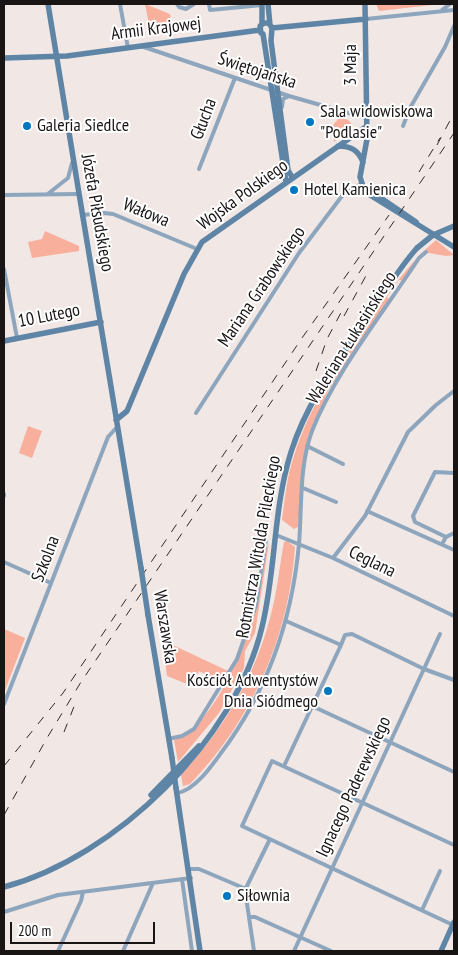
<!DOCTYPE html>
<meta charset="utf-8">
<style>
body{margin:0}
#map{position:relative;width:458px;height:955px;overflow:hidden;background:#f1e7e4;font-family:"PT Sans Narrow",sans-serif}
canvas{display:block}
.frame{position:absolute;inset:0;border:5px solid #191515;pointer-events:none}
.scale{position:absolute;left:10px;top:922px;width:145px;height:22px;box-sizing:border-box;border:2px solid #191515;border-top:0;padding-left:6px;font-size:15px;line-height:18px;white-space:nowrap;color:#191515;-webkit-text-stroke:4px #fff;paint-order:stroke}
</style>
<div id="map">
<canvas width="458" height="955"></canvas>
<div class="frame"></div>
<div class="scale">200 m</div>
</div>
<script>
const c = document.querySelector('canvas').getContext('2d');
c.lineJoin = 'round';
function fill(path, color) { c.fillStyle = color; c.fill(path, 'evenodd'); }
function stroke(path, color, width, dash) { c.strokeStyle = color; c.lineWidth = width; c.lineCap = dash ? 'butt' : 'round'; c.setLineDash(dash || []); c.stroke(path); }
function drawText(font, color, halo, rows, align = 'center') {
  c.font = font + ' "PT Sans Narrow",sans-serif'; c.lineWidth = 4; c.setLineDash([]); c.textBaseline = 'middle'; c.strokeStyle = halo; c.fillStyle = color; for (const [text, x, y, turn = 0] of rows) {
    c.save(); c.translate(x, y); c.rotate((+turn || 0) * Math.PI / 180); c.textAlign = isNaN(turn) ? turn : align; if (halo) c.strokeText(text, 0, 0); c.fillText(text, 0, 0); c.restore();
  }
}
const green = new Path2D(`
 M145 4 170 14 172 32 151 35Z
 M376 4H432V5L379 11Z
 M340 117 348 120 351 123 349 131 334 142 332 126Z
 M45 231 79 246V251L32 258 28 242 42 239Z
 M436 240 454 255 446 256 423 252 403 281 399 280 387 297 390 300 328 391 308 436 304 457 298 527 294 529 282 520C285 498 287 476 294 456 309 406 339 365 368 323 389 293 407 264 436 240Z
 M28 426 42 431 32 458 19 453Z
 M287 541 295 547C289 637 252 720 190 784L183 786 181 775C226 726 258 672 273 606 278 585 280 563 284 542Z
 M269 543 255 633 245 651 244 668 219 713 178 762 174 740C214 727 250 638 258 599 262 581 262 557 269 543Z
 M4 629 25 638 4 693Z
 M162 640 228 671 221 682 199 671 192 686 167 676Z`);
const street = new Path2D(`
 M120 4 128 48
 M177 4 179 7 186 9 194 4
 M209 4 210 10 262 5
 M442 10 450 4
 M366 19 454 10
 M141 46 289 96 366 118
 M282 107 283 99 289 96
 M403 126 410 108 445 47 454 26
 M199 169 235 78
 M49 193 68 178 72 163
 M4 195 78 194
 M82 215 104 213 113 214 197 249
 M4 269 17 338
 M196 413 299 253 342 196 361 184
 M307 446 343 464
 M303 488 336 502
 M4 496V494
 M367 511 454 550
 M276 535 333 558 454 616
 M446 537 454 533
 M442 544 446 537 415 522 413 516 435 472 454 473
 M333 558 365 516 408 432 436 405 454 391
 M4 562 51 583
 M286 621 341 645 345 635 352 634 424 669 454 680
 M4 704 108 437 117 427
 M312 706 454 772
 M168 739 182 736 194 729 237 659 256 605 266 540
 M284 766 341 645
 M177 793C194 791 211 767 221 753 267 692 292 620 299 544 302 507 299 466 312 431 335 372 384 312 419 258L426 252
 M189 869H199L246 889
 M182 879 192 951
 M422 910 440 871
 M4 912 58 895 191 878
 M249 917H255L331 951
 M453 925 242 826 272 761 454 845
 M58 951 81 901 83 892
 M123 951 153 883
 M254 951 245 890 270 839
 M294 951 440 634`);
const secondary = new Path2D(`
 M48 4C79 192 109 380 141 568
 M262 4V24
 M268 4 270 25
 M365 4 367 139 360 177 365 192 454 247
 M272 28 271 41 288 170 292 177
 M272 28 366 19
 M261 33 260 26 264 23H269L272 28
 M263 34 286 182
 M4 58 67 56 260 30
 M338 146C351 146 358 150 363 162
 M362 185 416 222
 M4 341 101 322
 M116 420 127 411 184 274 202 242 367 126
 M148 615 172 758
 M176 788 200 951
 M151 795 199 746
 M4 887C116 857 235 740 262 627 276 570 273 509 291 452 307 401 340 358 370 314 385 292 399 268 417 248
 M441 951 454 922`);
const rail = new Path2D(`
 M437 145 454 113
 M419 172 440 138
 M344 316 368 272
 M316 371 327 339 344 307
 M64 732 75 704
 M4 766 63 693 302 338 389 215
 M4 815 47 738 81 682 454 133`);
const secondaryBridge = new Path2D(`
 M417 248 433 235 454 226
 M141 568 148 615
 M172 758 176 788`);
const markers = [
 [310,122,5,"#0078c1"],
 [27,126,5,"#0078c1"],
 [294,190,5,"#0078c1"],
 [328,691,5,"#0078c1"],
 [227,896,5,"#0078c1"]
];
const streetNames = [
 ["Armii Krajowej",156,29,-7],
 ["3 Maja",351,65,-90],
 ["Świętojańska",257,71,18],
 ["Głucha",204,119,-69],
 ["Wojska Polskiego",243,195,-36],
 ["Józefa Piłsudskiego",97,213,80],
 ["Wałowa",146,213,22],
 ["Mariana Grabowskiego",262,287,-56],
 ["10 Lutego",49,316,-11],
 ["Waleriana Łukasińskiego",352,338,-58],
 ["Rotmistrza Witolda Pileckiego",259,547,-80],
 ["Szkolna",46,559,-69],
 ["Ceglana",372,562,26],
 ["Warszawska",165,627,81],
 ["Ignacego Paderewskiego",354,787,-65]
];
const poiNames = [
 ["Sala widowiskowa",320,112],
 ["\"Podlasie\"",320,133],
 ["Galeria Siedlce",37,126],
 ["Hotel Kamienica",304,190],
 ["Kościół Adwentystów",318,681,"right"],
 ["Dnia Siódmego",318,702,"right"],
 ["Siłownia",237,896]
];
fill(green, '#f8af9c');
stroke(street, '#8da6bd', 4);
stroke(secondary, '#5f85a6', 5.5);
stroke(rail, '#302b2b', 1, [9, 9]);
stroke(secondaryBridge, '#5f85a6', 5.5);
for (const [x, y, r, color] of markers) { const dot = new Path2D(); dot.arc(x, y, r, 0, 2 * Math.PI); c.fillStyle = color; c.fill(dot); stroke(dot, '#fff', 2); }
drawText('18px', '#191515', '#fff', streetNames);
drawText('18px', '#191515', '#fff', poiNames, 'left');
</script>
